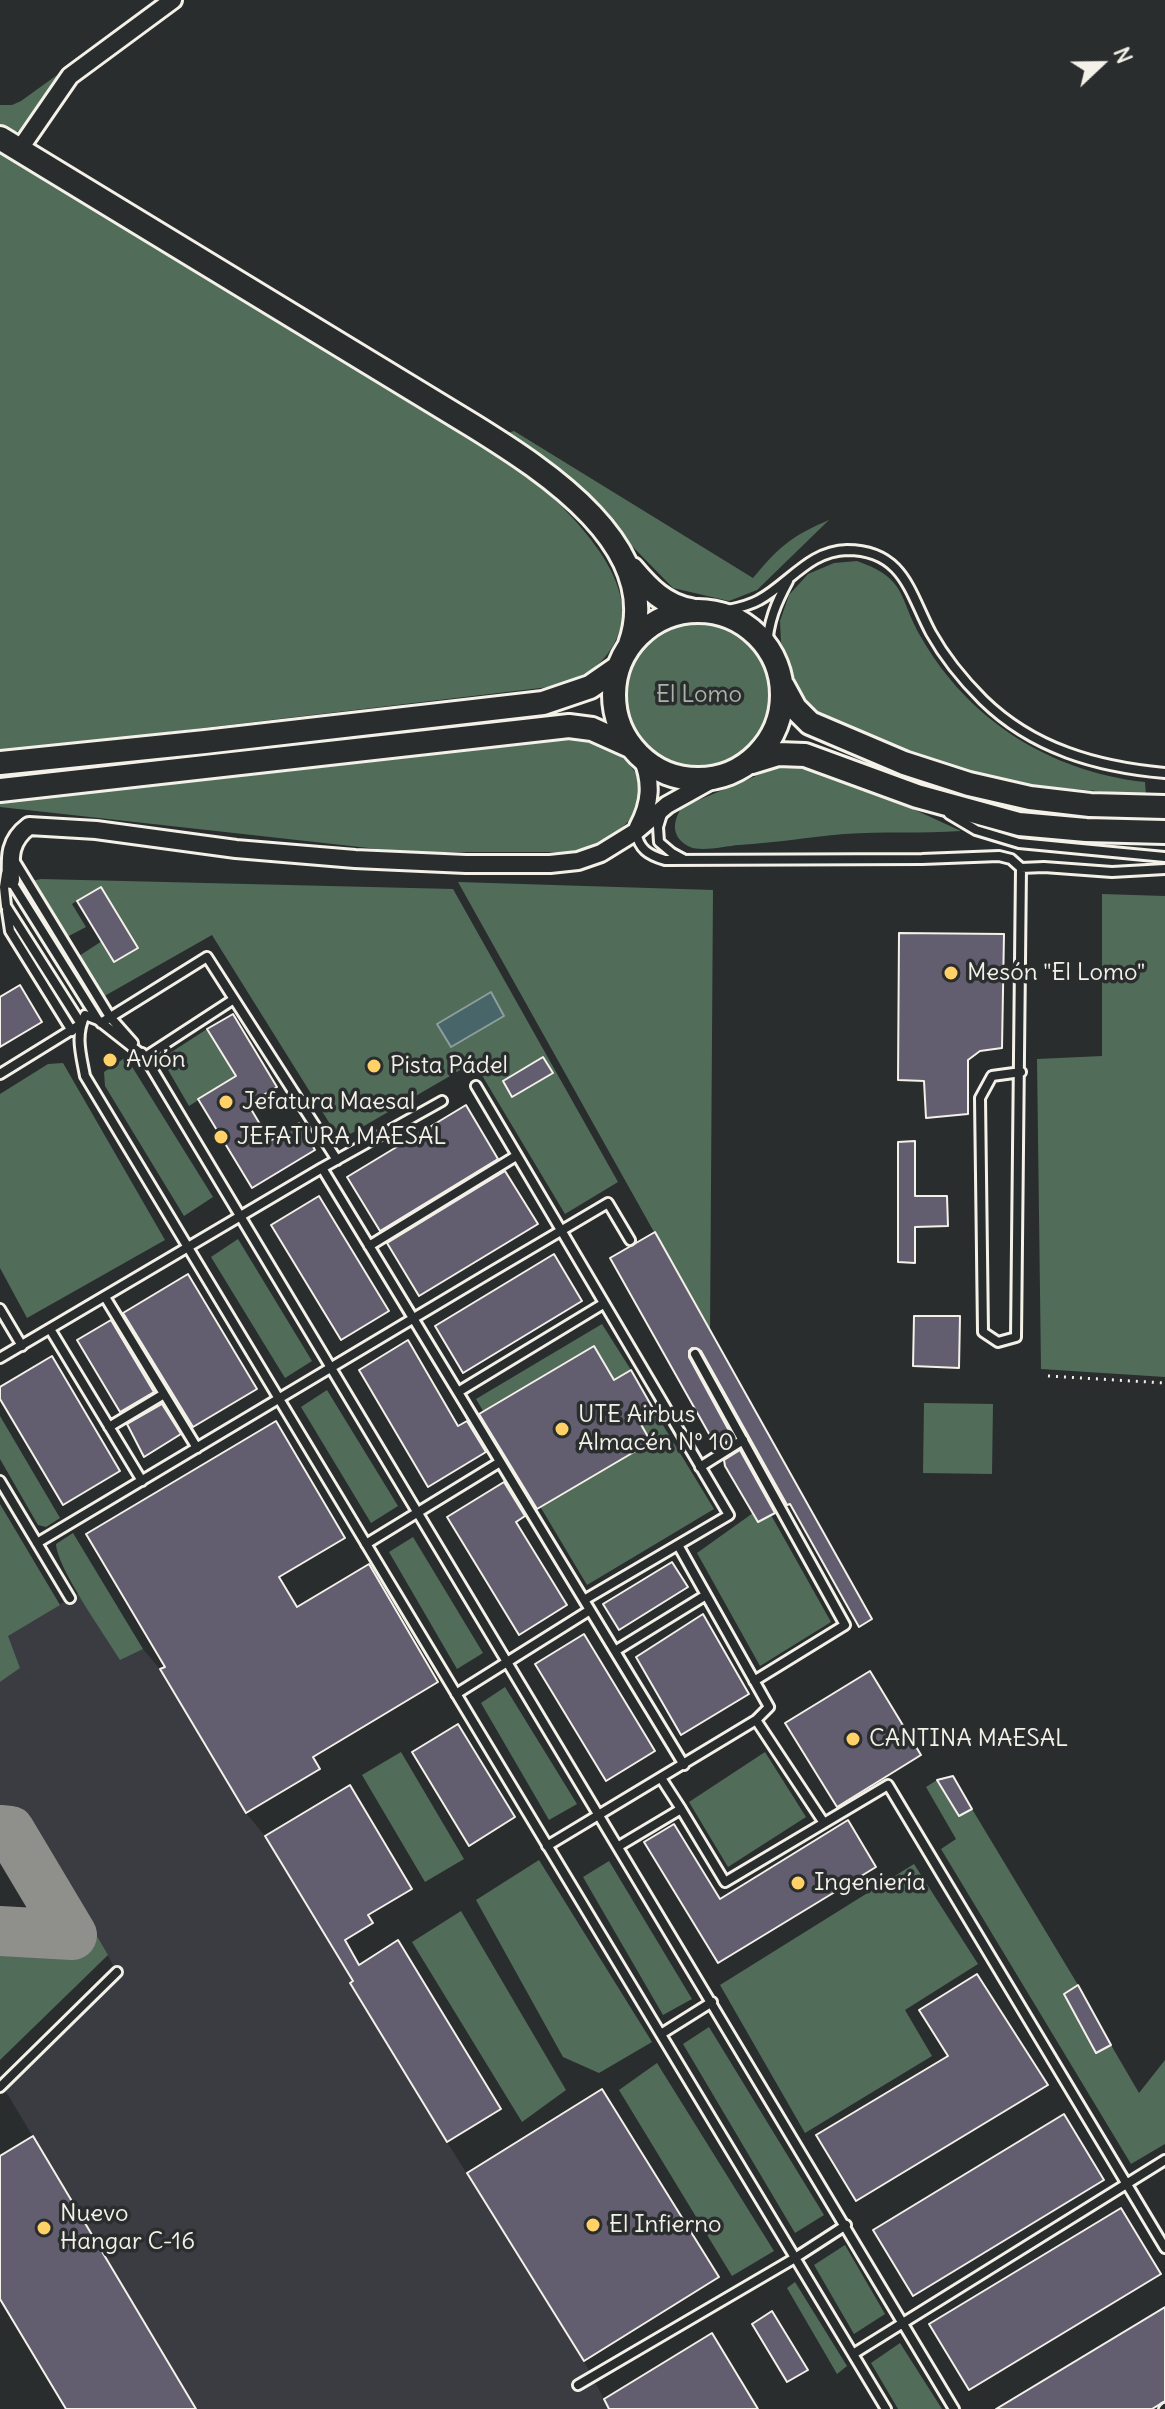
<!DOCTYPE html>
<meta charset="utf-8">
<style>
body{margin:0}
#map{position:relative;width:1165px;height:2409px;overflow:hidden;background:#2a2d2e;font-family:Delius,sans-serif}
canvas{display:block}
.north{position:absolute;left:1061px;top:24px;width:80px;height:80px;-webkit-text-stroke:6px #2a2d2e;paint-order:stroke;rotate:68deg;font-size:22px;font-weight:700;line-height:32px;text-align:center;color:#f4f1e8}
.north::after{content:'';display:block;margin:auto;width:28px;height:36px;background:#f4f1e8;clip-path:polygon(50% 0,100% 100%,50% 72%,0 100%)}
</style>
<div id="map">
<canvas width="1165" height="2409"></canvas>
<div class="north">N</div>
</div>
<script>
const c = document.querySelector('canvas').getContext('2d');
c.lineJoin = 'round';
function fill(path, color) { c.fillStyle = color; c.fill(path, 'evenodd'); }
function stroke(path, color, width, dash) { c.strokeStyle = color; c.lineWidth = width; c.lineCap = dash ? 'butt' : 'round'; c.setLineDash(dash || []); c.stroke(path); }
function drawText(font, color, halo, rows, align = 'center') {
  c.font = font + ' Delius,sans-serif'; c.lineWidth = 7; c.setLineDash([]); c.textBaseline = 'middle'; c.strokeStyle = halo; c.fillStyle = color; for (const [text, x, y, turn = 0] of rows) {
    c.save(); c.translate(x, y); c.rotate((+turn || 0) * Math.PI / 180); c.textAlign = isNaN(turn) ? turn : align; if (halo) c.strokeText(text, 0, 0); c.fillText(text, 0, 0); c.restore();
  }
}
const built = new Path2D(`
 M79 1593 120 1659 143 1649 160 1669 246 1813 265 1836 353 1981 351 1984 447 2142 584 2361 609 2409H196L2 2085 117 1972 94 1931 72 1935 0 1813V1682L20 1668 7 1636Z`);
const green = new Path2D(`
 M128 24 40 102 21 131 12 132 0 125V105H12L21 101Z
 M0 148 520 467C561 505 650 581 614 644 607 656 597 668 584 674 573 680 561 683 549 687L0 752Z
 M514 431 753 578C779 547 791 536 829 520L757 590 729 601 673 588 631 545 608 515 581 487 507 433Z
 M857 561C908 579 898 597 921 637 968 720 1051 772 1145 782L1146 795 1025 785 968 771 843 727 816 712 799 690 781 642 780 621 789 595 808 574 834 563Z
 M626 695a73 73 0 1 1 146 0a73 73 0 1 1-146 0Z
 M574 737C669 758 659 832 568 852H405L0 807V803Z
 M780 766H809L841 776 961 831C922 834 883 831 844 834 809 837 774 843 739 845 726 846 702 852 690 847 671 838 672 822 682 807Z
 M41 879 453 889 618 1182 565 1214 474 1062 340 1140 212 935 101 998 76 958 102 941 114 962 138 948 100 887 72 904 86 927 63 939 27 882Z
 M458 882 713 890 710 1332Z
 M1102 894 1165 896V1377L1041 1369 1037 1059 1102 1056Z
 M207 1029 236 1076 189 1106 164 1063 170 1053Z
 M126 1057 213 1197 184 1216 105 1086 104 1072Z
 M63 1063 165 1240 27 1318 0 1268V1094L48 1064Z
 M238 1239 312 1361 285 1378 211 1257Z
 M602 1324 631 1370 642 1419 655 1412 714 1509 587 1585 476 1399Z
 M327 1390 398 1506 371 1523 301 1407Z
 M924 1403 993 1404 992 1474 923 1473Z
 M0 1416 60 1518 46 1527 38 1525 0 1459Z
 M0 1504 60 1605 8 1636 20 1668 0 1682Z
 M753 1513 758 1522 771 1515 831 1622 760 1666 697 1553Z
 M73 1533 143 1649 120 1660C105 1635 57 1568 56 1544Z
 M413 1537 483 1653 457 1669 389 1552Z
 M505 1687 577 1804 549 1820 481 1703Z
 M401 1752 464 1859 425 1882 362 1775Z
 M765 1752 806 1817 728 1867 689 1802Z
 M937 1780 959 1816 972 1809 1078 1985 1064 1994 1096 2052 1111 2045 1139 2093 1165 2060V2144L1131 2164 941 1849 956 1839 926 1787Z
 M539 1860 652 2042 599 2073 563 2057 476 1900Z
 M609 1861 692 1999 663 2015 583 1877Z
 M914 1864 978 1964 905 2010 932 2056 805 2133 720 1985Z
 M461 1911 566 2090 522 2122 412 1942Z
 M0 1931 72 1935 94 1931 108 1955 0 2060Z
 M709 2027 824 2215 795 2233 683 2044Z
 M657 2063 774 2251 732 2276 619 2090Z
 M845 2245 885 2314 854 2334 814 2265Z
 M795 2282 847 2366 837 2374 787 2288Z
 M900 2343 942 2409H898L871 2363Z`);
const water = new Path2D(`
 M491 992 504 1016 451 1047 437 1024Z`);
const taxiway = new Path2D(`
 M0 1830 10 1831 72 1935 0 1931`);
const building = new Path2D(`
 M101 887 138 948 114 962 77 901Z
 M899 933 1004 934 1002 1048 980 1051 968 1060V1114L926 1118 924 1081 898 1080Z
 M20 985 42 1022 0 1047V997Z
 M233 1014 277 1087 248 1104 270 1141 299 1123 315 1150 252 1188 198 1099 236 1076 207 1029Z
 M543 1057 553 1073 512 1097 503 1081Z
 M466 1105 498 1159 380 1231 347 1177Z
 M915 1141V1196H947L948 1226 915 1227V1263L898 1262V1142Z
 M505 1171 538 1224 419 1296 387 1243Z
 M319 1196 389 1311 341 1340 271 1225Z
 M655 1232 872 1619 859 1627 790 1504 787 1505 701 1351 692 1348 689 1351V1357L733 1438 717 1448 610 1258Z
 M554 1254 582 1301 463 1373 435 1326Z
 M188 1274 257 1389 193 1427 123 1313Z
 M914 1316H960L959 1368 913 1366Z
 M111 1320 154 1392 120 1412 77 1340Z
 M408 1340 458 1426 467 1421 486 1452 428 1487 359 1370Z
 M594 1346 614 1380 631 1370 655 1412 639 1421 651 1442 537 1509 479 1414Z
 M52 1356 120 1471 63 1505 0 1399V1387Z
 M162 1404 181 1434 144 1457 127 1424Z
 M276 1421 345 1538 279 1577 297 1607 369 1564 438 1682 313 1757 320 1769 246 1813 160 1669 165 1667 86 1534Z
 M740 1450 775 1513 758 1522 725 1466 724 1460Z
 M504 1482 525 1516 516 1522 567 1605 519 1635 447 1517Z
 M672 1562 688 1587 619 1630 603 1604Z
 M703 1614 749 1694 681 1735 636 1657Z
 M584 1634 655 1751 606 1781 535 1664Z
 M870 1671 921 1755 837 1807 785 1723Z
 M458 1724 515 1817 469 1846 412 1752Z
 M953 1776 972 1809 959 1816 937 1780Z
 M350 1785 412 1889 368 1915 373 1923 345 1940 359 1965 398 1940 501 2109 447 2142 350 1983 353 1981 265 1836Z
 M848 1820 876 1867 718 1963 644 1842 674 1824 720 1899Z
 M977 1974 1048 2085 856 2201 816 2135 948 2056 919 2010Z
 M1078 1985 1111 2045 1096 2053 1064 1994Z
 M602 2089 719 2277 584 2361 467 2173Z
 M1064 2114 1104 2180 913 2296 873 2230Z
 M33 2136 196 2409H66L0 2299V2156Z
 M1121 2208 1161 2274 969 2390 929 2324Z
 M1165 2307V2401L1152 2409H996Z
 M772 2311 808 2370 787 2382 752 2324Z
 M712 2333 758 2409H609L604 2399Z`);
const path = new Path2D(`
 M1048 1376 1165 1383`);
const lane = new Path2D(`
 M719 612C732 609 747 607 759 600 790 583 809 551 847 550 904 550 910 594 931 633 945 658 963 680 983 700 1033 749 1097 767 1165 773
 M767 648C768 622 776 603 788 581
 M662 814 658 827 659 842 672 853 683 859
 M949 814 976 830 1019 843 1165 857
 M636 832C639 849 648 855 665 860L922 859 999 856 1011 859 1021 868 1044 867 1112 872 1165 869
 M14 860 110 1017 133 1043
 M11 881 98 1020 85 1015C75 1036 81 1054 85 1076L886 2409
 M7 911 10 931 72 1031
 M98 1020 145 1057 954 2409
 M101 1023 207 957 337 1160
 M142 1053 145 1057 234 999
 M1021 1072 992 1076 980 1098 983 1332 998 1342 1016 1337 1021 868
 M0 1074 81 1024 6 906 4 887 6 874
 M476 1086 729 1515 584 1600
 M322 1168 442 1101
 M369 1246 516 1156
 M105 1297 197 1448
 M0 1309 22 1346
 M50 1329 142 1481
 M695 1354 845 1625 754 1681
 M0 1358 322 1168 684 1765
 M458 1392 603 1304
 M109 1427 164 1394
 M700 1467 743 1440
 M0 1481 70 1598
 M37 1543C228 1430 417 1315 608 1203L630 1240
 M366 1544 500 1462
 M678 1545 769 1707 756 1720
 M615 1651 706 1595
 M456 1694 590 1610
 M661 1778 681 1809
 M547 1846 756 1720 824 1823
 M619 1846 681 1809 725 1882 888 1785 1165 2248
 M661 2034 712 2002
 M0 2087 117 1972
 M853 2354 1165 2160
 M578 2385 795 2258 846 2225
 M1164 2409 1165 2408`);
const street = new Path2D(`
 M19 150 70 76 173 0
 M638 827C651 803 652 782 642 758
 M11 880C10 856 9 841 29 826L96 830 236 849 355 859 466 864H550L578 861 601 853 635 832 667 805 719 776`);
const secondary = new Path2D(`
 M0 138 475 427C544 470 665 547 630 644
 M632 569C648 588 665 606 691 610
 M614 695a84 84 0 1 1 168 0a84 84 0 1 1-168 0Z
 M783 686 795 708 810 723 904 763 969 784 1030 798 1090 805 1165 807
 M752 762 778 754 805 755 917 796 1019 824 1086 830 1165 832
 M0 763 205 742 543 703 590 687 616 669
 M0 790 569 726 592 729 630 746`);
const markers = [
 [951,973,8,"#ffd166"],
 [110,1060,8,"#ffd166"],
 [374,1066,8,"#ffd166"],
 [226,1102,8,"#ffd166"],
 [221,1137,8,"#ffd166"],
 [562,1429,8,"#ffd166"],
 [853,1739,8,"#ffd166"],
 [798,1883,8,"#ffd166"],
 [593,2225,8,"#ffd166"],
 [44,2228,8,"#ffd166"]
];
const parkNames = [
 ["El Lomo",699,695]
];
const poiNames = [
 ["Mesón \"El Lomo\"",967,973],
 ["Avión",126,1060],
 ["Pista Pádel",390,1066],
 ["Jefatura Maesal",242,1102],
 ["JEFATURA MAESAL",237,1137],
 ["UTE Airbus",578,1415],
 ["Almacén Nº 10",578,1443],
 ["CANTINA MAESAL",869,1739],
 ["Ingeniería",814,1883],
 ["Nuevo",60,2214],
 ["Hangar C-16",60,2242],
 ["El Infierno",609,2225]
];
fill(built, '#3b3c42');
fill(green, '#526c5a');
fill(water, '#48666a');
stroke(water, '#8d9e9c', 2);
stroke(taxiway, '#8f8f8b', 50);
fill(building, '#635e6f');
stroke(building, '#f4f1e8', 2);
stroke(lane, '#f4f1e8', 14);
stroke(street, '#f4f1e8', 22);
stroke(secondary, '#f4f1e8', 28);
stroke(path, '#f4f1e8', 3, [2, 6]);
stroke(lane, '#2a2d2e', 8);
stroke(street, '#2a2d2e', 16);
stroke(secondary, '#2a2d2e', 22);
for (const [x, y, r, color] of markers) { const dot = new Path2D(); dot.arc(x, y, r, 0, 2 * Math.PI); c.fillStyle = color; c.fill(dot); stroke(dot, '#2a2d2e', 3); }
drawText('24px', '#abb5a8', '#2a2d2e', parkNames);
drawText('24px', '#f4f1e8', '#2a2d2e', poiNames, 'left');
</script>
